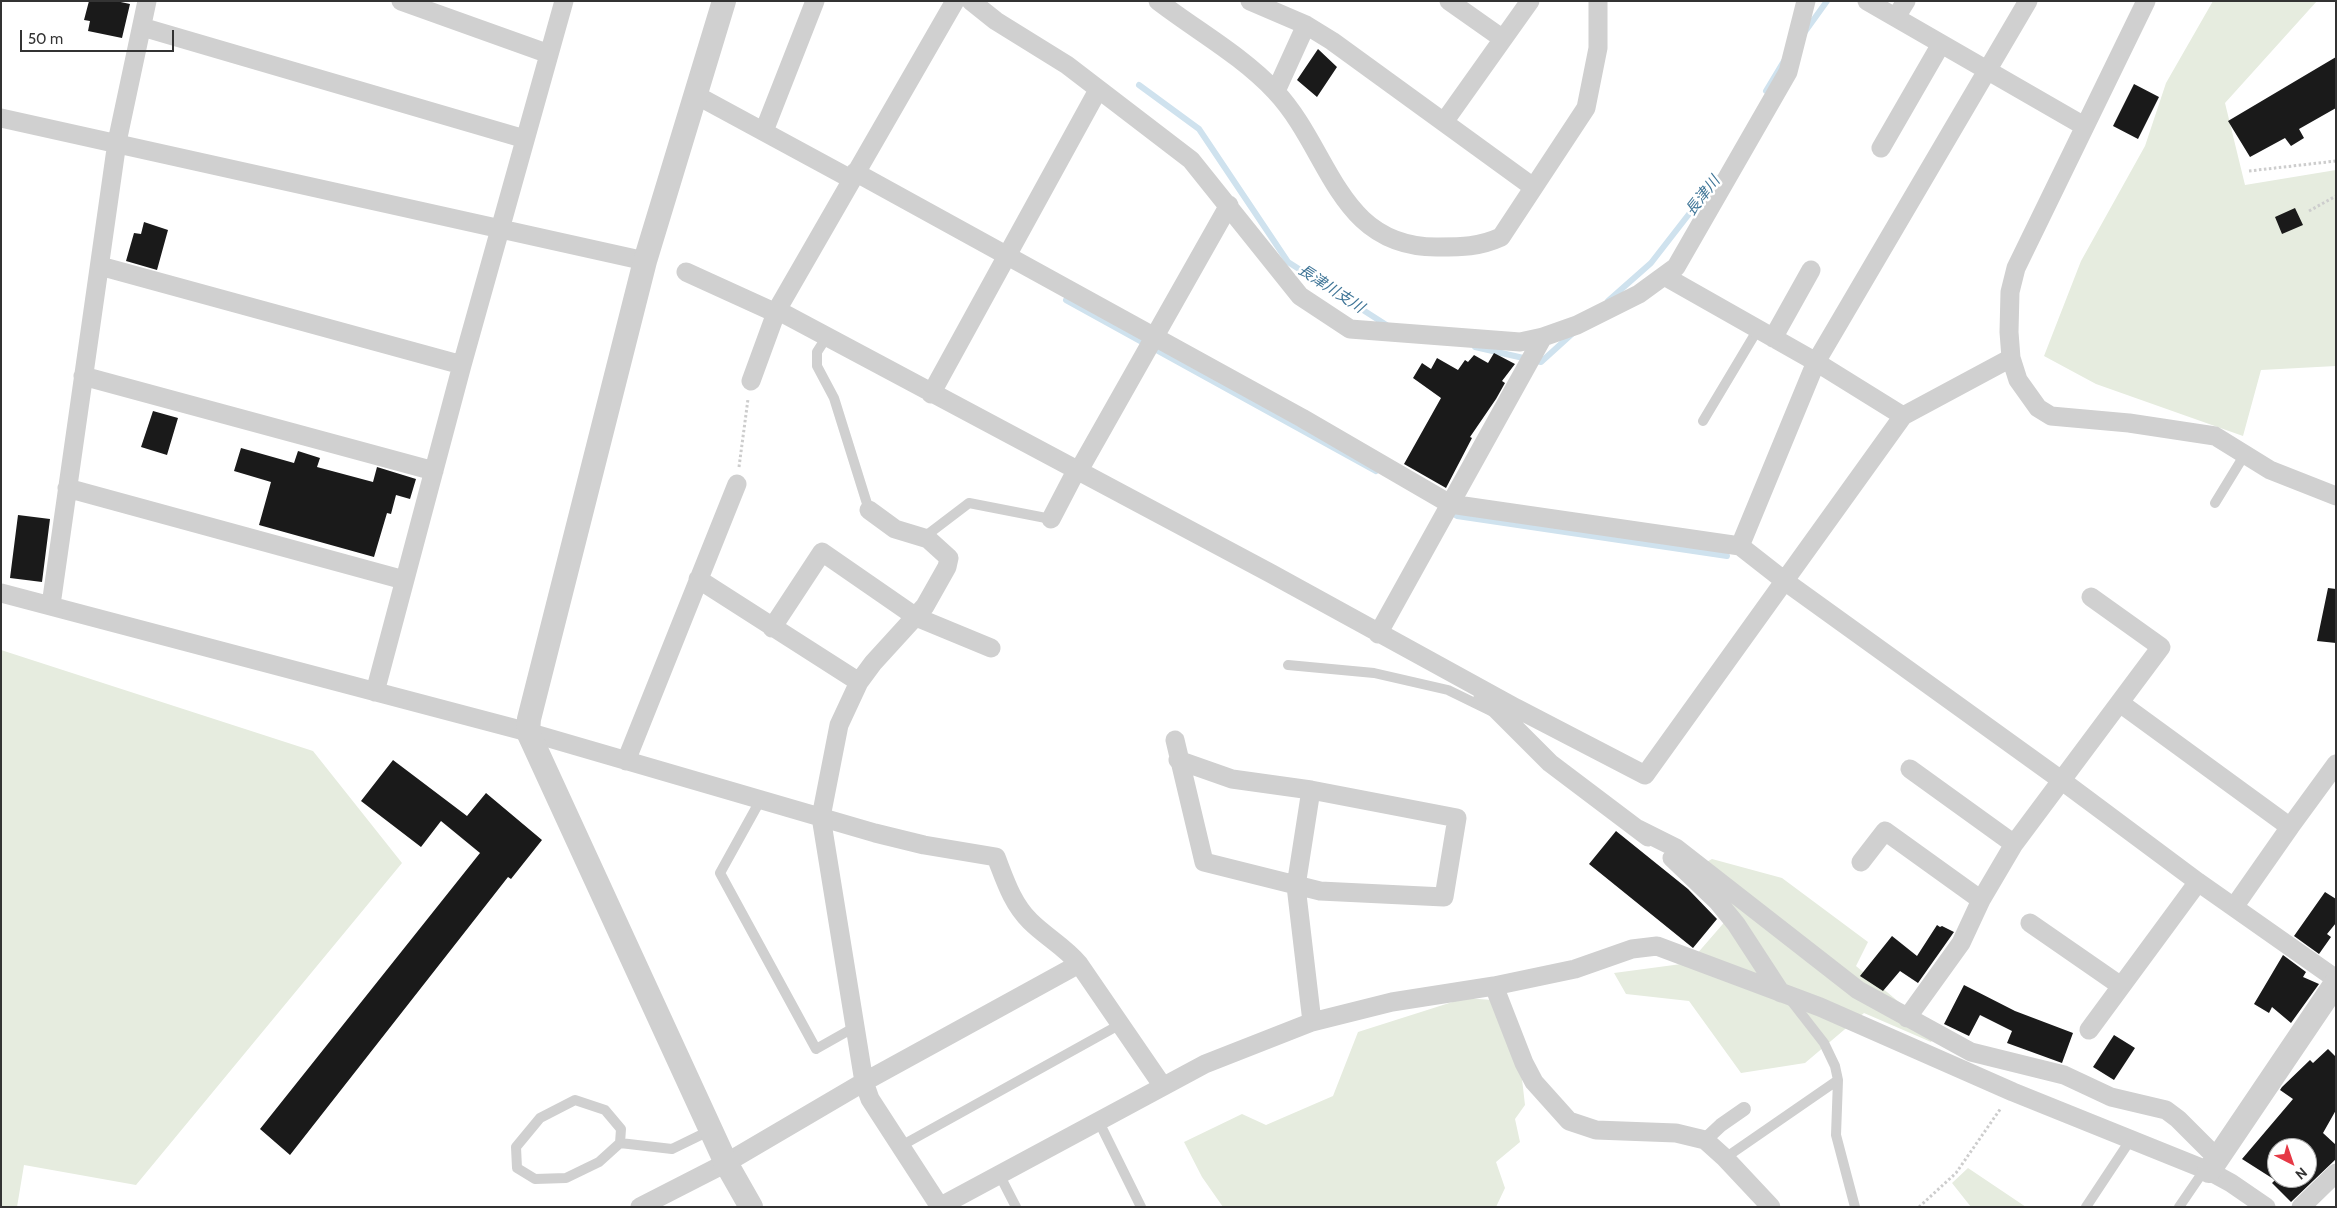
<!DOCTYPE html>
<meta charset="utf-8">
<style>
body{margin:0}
#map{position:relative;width:2337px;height:1208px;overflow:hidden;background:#fff;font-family:Cabin,sans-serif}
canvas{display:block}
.frame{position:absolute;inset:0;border:2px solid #333;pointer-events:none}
.north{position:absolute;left:2267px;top:1138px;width:50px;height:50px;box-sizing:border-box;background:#fff;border:1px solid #adadad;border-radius:50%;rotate:139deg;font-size:14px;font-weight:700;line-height:20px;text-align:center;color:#333}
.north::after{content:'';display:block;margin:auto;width:18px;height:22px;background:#e63946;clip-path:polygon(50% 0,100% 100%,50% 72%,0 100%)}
.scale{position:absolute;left:20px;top:30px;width:154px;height:22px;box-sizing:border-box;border:2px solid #333;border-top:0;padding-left:6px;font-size:15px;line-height:18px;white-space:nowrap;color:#333;-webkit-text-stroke:4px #fff;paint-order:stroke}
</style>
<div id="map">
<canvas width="2337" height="1208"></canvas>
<div class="frame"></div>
<div class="north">N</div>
<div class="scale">50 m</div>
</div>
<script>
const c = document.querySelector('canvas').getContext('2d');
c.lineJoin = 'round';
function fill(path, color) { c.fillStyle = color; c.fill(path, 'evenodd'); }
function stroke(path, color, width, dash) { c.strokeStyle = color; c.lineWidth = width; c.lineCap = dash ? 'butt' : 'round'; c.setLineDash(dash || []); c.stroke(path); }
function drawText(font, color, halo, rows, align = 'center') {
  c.font = font + ' Cabin,"Noto Sans JP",sans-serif'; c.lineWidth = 5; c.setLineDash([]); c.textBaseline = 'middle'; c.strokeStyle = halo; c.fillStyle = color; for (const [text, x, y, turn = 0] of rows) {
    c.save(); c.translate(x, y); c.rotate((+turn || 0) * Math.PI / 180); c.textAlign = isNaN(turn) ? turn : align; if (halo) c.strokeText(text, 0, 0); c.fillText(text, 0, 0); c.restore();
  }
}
const green = new Path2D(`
 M2213 1H2317L2225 103 2245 185 2336 170V366L2261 370 2243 436 2096 384 2044 356 2081 261 2145 146 2166 83Z
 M1 650 313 751 402 863 136 1185 24 1165 17 1207H1Z
 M1712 859 1782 878 1868 942 1856 966 1937 1034 1931 1042 1864 1013 1805 1063 1741 1073 1689 1001 1626 994 1614 973 1689 963 1735 910 1699 866Z
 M1465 998 1492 1000 1522 1079 1525 1105 1515 1119 1520 1142 1496 1162 1505 1188 1496 1207H1223L1202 1177 1184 1142 1242 1114 1266 1125 1333 1096 1358 1032Z
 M1968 1168 2026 1207H1971L1952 1183Z`);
const stream = new Path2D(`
 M1804 33 1827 1
 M1139 85 1199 129 1288 262 1388 326
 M1766 91 1784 61
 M1066 300 1376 471
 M1608 301 1651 263 1717 178
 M1475 347 1541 362 1573 333
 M1448 511 1457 516 1727 556`);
const building = new Path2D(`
 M89 1H116L130 4 122 38 88 31 90 21 84 20Z
 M1318 49 1337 67 1317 97 1297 80Z
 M2336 57V108L2299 129 2304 138 2291 146 2285 138 2250 157 2228 121Z
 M2134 84 2159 97 2138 139 2113 126Z
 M2295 208 2303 225 2282 234 2275 217Z
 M144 222 168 230 157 270 126 261 134 233 141 234Z
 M1494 353 1515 364 1502 381 1505 383 1496 399 1470 437 1472 438 1446 488 1404 464 1441 398 1413 378 1422 363 1431 369 1437 358 1458 370 1465 360 1468 362 1474 355 1488 363Z
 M153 411 178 418 167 455 141 447Z
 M241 448 294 463 298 451 320 458 317 467 373 482 377 467 416 479 410 499 396 495 391 514 387 513 374 557 259 525 271 482 234 471Z
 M18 515 50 519 42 582 10 578Z
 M2328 588 2336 589V643L2317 641Z
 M393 760 467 816 486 793 542 840 511 879 508 877 290 1155 260 1129 480 853 441 821 421 847 361 801Z
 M1616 831 1688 889 1717 919 1693 948 1589 864Z
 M2325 892 2336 899V923L2327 934 2331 937 2319 954 2294 936Z
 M1937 925 1940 927 1942 926 1954 932 1918 983 1900 971 1883 991 1860 976 1892 936 1917 956Z
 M2283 955 2306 972 2303 977 2319 984 2291 1023 2272 1007 2269 1013 2254 1004Z
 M1964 985 2015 1011 2073 1033 2062 1063 2007 1043 2012 1031 1980 1015 1969 1036 1944 1024Z
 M2114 1035 2135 1048 2114 1080 2093 1067Z
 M2328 1049 2336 1057V1110L2323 1133 2336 1145V1159L2291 1202 2272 1183 2275 1180 2242 1159 2293 1099 2280 1090 2282 1087 2310 1060 2313 1063ZM2277 1148H2307V1178H2277Z`);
const path = new Path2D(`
 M2249 171 2336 161
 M2309 211 2336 196
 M739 467 748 399
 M1919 1207 1956 1173 2001 1108`);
const service = new Path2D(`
 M826 338 817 352V366L834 398 869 510
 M1703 421 1758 329
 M2215 503 2245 454
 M923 538 969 503 1051 519
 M1288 665 1374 673 1448 690 1491 711
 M761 799 720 873 816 1049 855 1027
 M1789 998 1824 1043 1835 1066 1838 1080 1836 1135 1855 1207
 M1098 1120 1141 1207
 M620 1143 621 1129 605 1110 575 1100 540 1118 516 1147 517 1168 535 1179 566 1178 599 1162 620 1143 672 1149 711 1130
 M899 1147 1119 1025
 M1725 1158 1838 1080
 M999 1174 1016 1207
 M2086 1207 2131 1139
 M2179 1207 2205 1169`);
const pedestrian = new Path2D(`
 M1705 1140 1721 1125 1744 1109`);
const minor = new Path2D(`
 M401 1 549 54
 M971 1 996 21 1067 65 1191 160 1300 296 1350 329 1520 342 1543 337 1577 325 1639 294 1676 267 1788 72 1806 1
 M1158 1C1197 31 1241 55 1275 91 1331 150 1337 248 1438 247 1462 247 1479 247 1501 237L1586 108 1598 48V1
 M1250 1 1306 25 1332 41 1533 187
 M1449 1 1503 39
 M1867 1 2084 126
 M2146 1 2016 268 2010 292 2009 332 2011 358 2018 380 2038 408 2051 416 2129 423 2215 436 2270 470 2336 496
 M1896 17 1906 1
 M142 27 525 139
 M1276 91 1306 25
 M696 95 851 179
 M1 118 645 261
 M1444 122 1530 1
 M764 131 815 1
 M1881 148 1941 44
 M855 172 1302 418 1450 504 1740 546 1786 582 2061 780 2198 882 2336 979
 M100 266 462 365
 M686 272 776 313
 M1666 277 1816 362 1903 416
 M777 310 1270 573 1516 708 1645 775 1903 416 2011 358
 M1773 338 1811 270
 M83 376 434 471
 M751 381 777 310 955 1
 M931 394 1098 90
 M1078 472 1229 205
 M67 488 404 580
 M869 510 895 529 928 539 949 558 947 567 925 606 873 663 859 682 839 725 821 817 864 1082 870 1099 940 1207
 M1051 519 1076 471
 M1740 546 1816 362 2028 1
 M698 579 859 682
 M1 593 528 732 875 833 924 845 996 857C1005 880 1012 903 1030 921 1046 937 1065 947 1079 964L1162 1085
 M51 605 117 142 147 1
 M772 628 822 552 916 617 991 648
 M1378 634 1543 337
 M375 692 462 365 564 1
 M1483 696 1550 763 1648 837
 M2120 703 2290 827 2336 764
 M1175 740 1204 862 1320 891 1444 897 1457 818 1311 790 1232 779 1178 760
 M626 761 737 484
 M1910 769 2014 844
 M1311 790 1296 886 1312 1022
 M1638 829 1676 848 1858 990 1971 1052 2064 1075 2111 1097 2166 1110 2178 1119 2217 1158
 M1672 858 1718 902 1736 924 1781 993
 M1861 862 1885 831 1981 900
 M2234 907 2290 827
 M2030 923 2121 986
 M1494 986 1524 1063 1534 1082 1569 1121 1596 1130 1676 1133 1705 1140 1725 1158 1771 1207
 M1907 1018 1961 943 1981 900 2014 844 2161 647 2091 597
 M2089 1030 2198 882
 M640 1207 726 1163 864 1082 1079 964
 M939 1207 1205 1064 1312 1022 1392 1002 1494 986 1575 969 1632 949 1657 946 1820 1007 2013 1092 2209 1171 2231 1183 2266 1207
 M2301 1207 2336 1173`);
const tertiary = new Path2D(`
 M724 1 645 261 529 719 528 732 726 1163 751 1207
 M2209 1171 2336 983`);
const waterNames = [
 ["長津川",1703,196,-52],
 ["長津川支川",1331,289,33]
];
fill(green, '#e6ecdf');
stroke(stream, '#cfe2ee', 6);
fill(building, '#1a1a1a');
stroke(path, '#cdcdcd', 3, [2.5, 2.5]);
stroke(service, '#d0d0d0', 10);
stroke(pedestrian, '#d0d0d0', 14);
stroke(minor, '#d0d0d0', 19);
stroke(tertiary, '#d0d0d0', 24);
drawText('italic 15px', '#3f7597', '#fff', waterNames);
</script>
